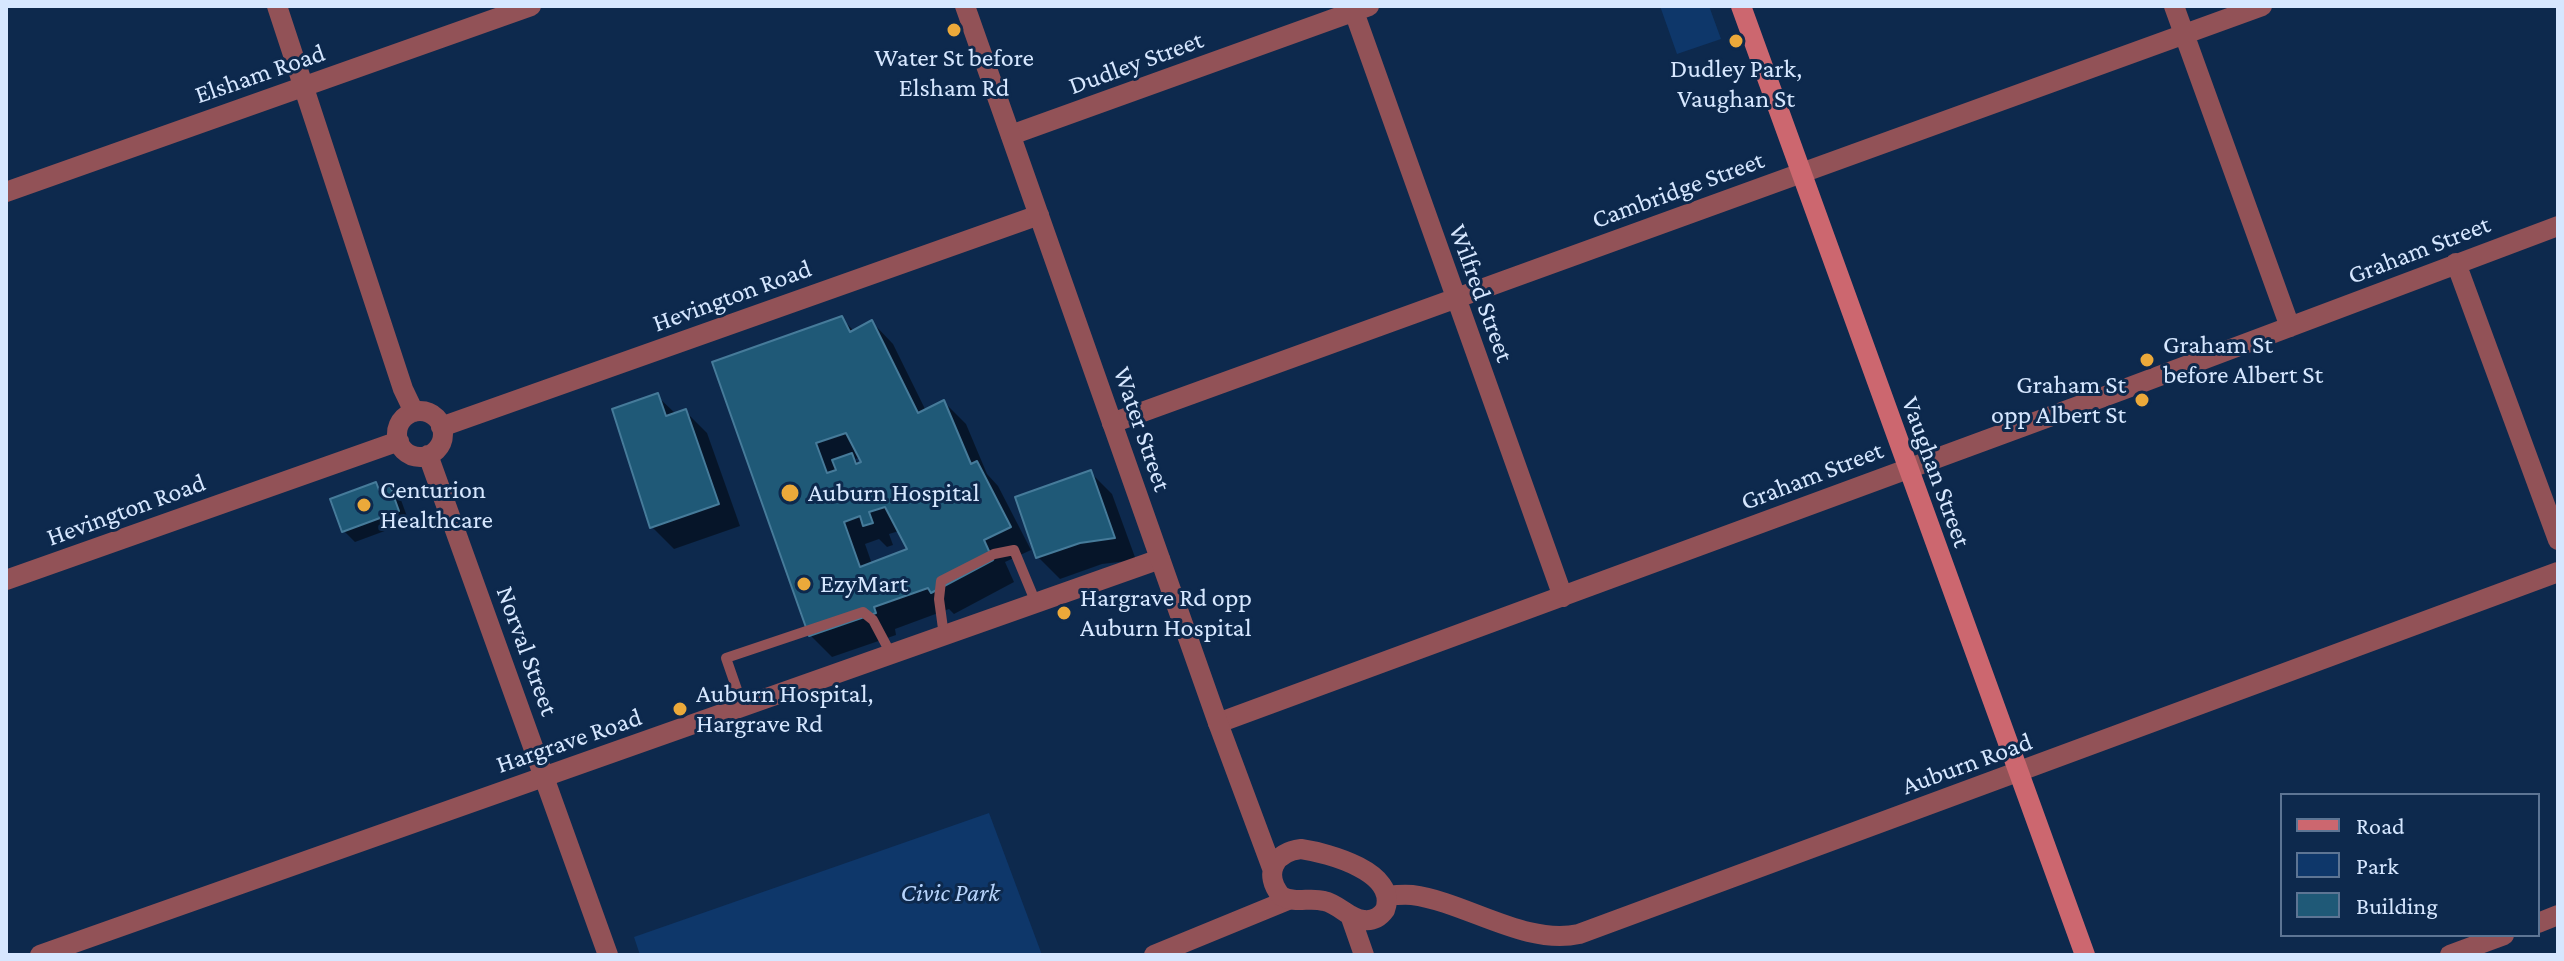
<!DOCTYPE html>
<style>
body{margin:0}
#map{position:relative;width:2564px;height:961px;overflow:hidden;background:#0d294d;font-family:"Crimson Pro",serif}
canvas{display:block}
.frame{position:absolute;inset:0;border:8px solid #d6e7ff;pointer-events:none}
.legend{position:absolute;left:2280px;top:793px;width:260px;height:144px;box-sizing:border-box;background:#0d294d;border:2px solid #5d7594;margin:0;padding:10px 14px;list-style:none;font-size:24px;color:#d6e7ff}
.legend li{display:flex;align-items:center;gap:16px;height:40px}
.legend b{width:40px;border:2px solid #5d7594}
</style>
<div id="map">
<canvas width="2564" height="961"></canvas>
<div class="frame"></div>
<ul class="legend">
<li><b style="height:10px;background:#cc676f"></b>Road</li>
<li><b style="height:22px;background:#0e376a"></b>Park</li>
<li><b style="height:22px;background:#1f5977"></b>Building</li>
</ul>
</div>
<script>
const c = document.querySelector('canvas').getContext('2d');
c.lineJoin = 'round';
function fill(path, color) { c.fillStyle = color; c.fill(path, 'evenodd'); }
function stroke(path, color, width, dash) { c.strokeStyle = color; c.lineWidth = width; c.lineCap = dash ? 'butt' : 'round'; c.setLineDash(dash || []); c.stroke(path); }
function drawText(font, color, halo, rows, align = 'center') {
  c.font = font + ' "Crimson Pro",serif'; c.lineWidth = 6; c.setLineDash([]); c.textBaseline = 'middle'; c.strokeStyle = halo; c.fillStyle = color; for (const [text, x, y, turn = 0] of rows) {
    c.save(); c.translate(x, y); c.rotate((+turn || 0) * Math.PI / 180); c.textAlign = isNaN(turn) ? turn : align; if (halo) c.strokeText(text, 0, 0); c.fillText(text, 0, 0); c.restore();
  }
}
const green = new Path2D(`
 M1660 6H1709L1721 39 1677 54Z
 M989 813 1042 955H640L634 937Z`);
const shadow = new Path2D(`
 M841 318 855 332 872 322 893 344 926 411 944 402 966 424 987 474 998 486 1031 550 1005 562 1014 582 954 614 949 609 895 629 896 635 832 657 810 635 715 363ZM861 457 864 463 860 464 855 459ZM899 531 910 550 872 564 865 544 879 539 887 547 893 545 889 534Z
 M657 396 676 414 685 411 707 433 740 526 674 549 652 527 614 411Z
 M1090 472 1112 494 1136 560 1102 564 1060 579 1038 557Z
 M376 485 382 491 390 488 401 500 409 522 355 542 344 531Z`);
const building = new Path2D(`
 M842 316 850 332 872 320 918 413 944 400 971 464 977 461 1011 527 984 540 993 560 931 593 928 588 874 607 876 613 809 636 712 362ZM846 433 861 462 856 464 852 453 832 460 836 470 827 473 816 443ZM885 507 907 549 860 567 844 522 860 516 863 526 873 523 869 512Z
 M658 393 666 416 686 409 719 504 650 528 612 409Z
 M1091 470 1115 538 1080 543 1036 558 1015 497Z
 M376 482 379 490 390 486 399 511 342 532 330 499Z`);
const service = new Path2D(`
 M944 636 939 599 941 581 994 554 1014 550 1036 603
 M743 707 726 658 863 612 873 620 891 654`);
const minor = new Path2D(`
 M277 6 403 389 414 412
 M1352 6 1563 597
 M2174 6 2290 327
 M1011 135 1369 6
 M6 192 531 6
 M2456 263 2558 540
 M397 434a23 23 0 1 1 46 0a23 23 0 1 1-46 0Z
 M1112 423 2262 6
 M441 427 1039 215
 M428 455 608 955
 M6 580 399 441
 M1218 723 2122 390 2558 226
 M1387 896C1395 895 1404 894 1412 895 1466 902 1525 946 1579 934L2558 572
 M2538 923 2558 915
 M40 955 1160 559
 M1154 955 1288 900
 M2450 955 2504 935`);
const tertiary = new Path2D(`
 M965 6 1218 723 1272 868
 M1301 849C1328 853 1399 872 1385 910 1380 917 1373 921 1364 920 1349 919 1339 904 1324 901 1309 897 1296 904 1281 896 1263 874 1274 852 1301 849Z
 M1350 915 1364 955`);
const secondary = new Path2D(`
 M1741 6 2085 955`);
const markers = [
 [954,30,8,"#eba93a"],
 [1736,41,8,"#eba93a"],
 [2147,360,8,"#eba93a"],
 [2142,400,8,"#eba93a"],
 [790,493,10,"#eba93a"],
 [364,505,8,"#eba93a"],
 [804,584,8,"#eba93a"],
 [1064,613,8,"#eba93a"],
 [680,709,8,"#eba93a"]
];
const poiNames = [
 ["Water St before",954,58,"center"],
 ["Elsham Rd",954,88,"center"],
 ["Dudley Park,",1736,69,"center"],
 ["Vaughan St",1736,99,"center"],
 ["Graham St",2163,345],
 ["before Albert St",2163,375],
 ["Graham St",2126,385,"right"],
 ["opp Albert St",2126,415,"right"],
 ["Centurion",380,490],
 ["Healthcare",380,520],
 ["Auburn Hospital",808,493],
 ["EzyMart",820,584],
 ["Hargrave Rd opp",1080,598],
 ["Auburn Hospital",1080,628],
 ["Auburn Hospital,",696,694],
 ["Hargrave Rd",696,724]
];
const streetNames = [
 ["Dudley Street",1136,63,-20],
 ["Elsham Road",260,74,-19],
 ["Cambridge Street",1678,190,-20],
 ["Graham Street",2419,250,-21],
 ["Wilfred Street",1481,293,70],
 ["Hevington Road",732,296,-20],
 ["Water Street",1142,429,71],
 ["Vaughan Street",1936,472,70],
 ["Graham Street",1812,476,-21],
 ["Hevington Road",126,510,-20],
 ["Norval Street",527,651,70],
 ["Hargrave Road",569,741,-19],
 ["Auburn Road",1967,764,-20]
];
const parkNames = [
 ["Civic Park",950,893]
];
fill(green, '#0e376a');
fill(shadow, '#0007');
fill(building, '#1f5977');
stroke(building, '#467b9a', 2);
stroke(service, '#925257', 10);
stroke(minor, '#925257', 20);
stroke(tertiary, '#925257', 20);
stroke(secondary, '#cc676f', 20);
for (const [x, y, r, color] of markers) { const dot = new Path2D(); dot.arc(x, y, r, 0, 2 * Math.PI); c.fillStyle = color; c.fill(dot); stroke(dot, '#0d294d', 3); }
drawText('26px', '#d6e7ff', '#0d294d', poiNames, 'left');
drawText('26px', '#d6e7ff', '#0d294d', streetNames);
drawText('italic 26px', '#b7d4fc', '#0d294d', parkNames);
</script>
